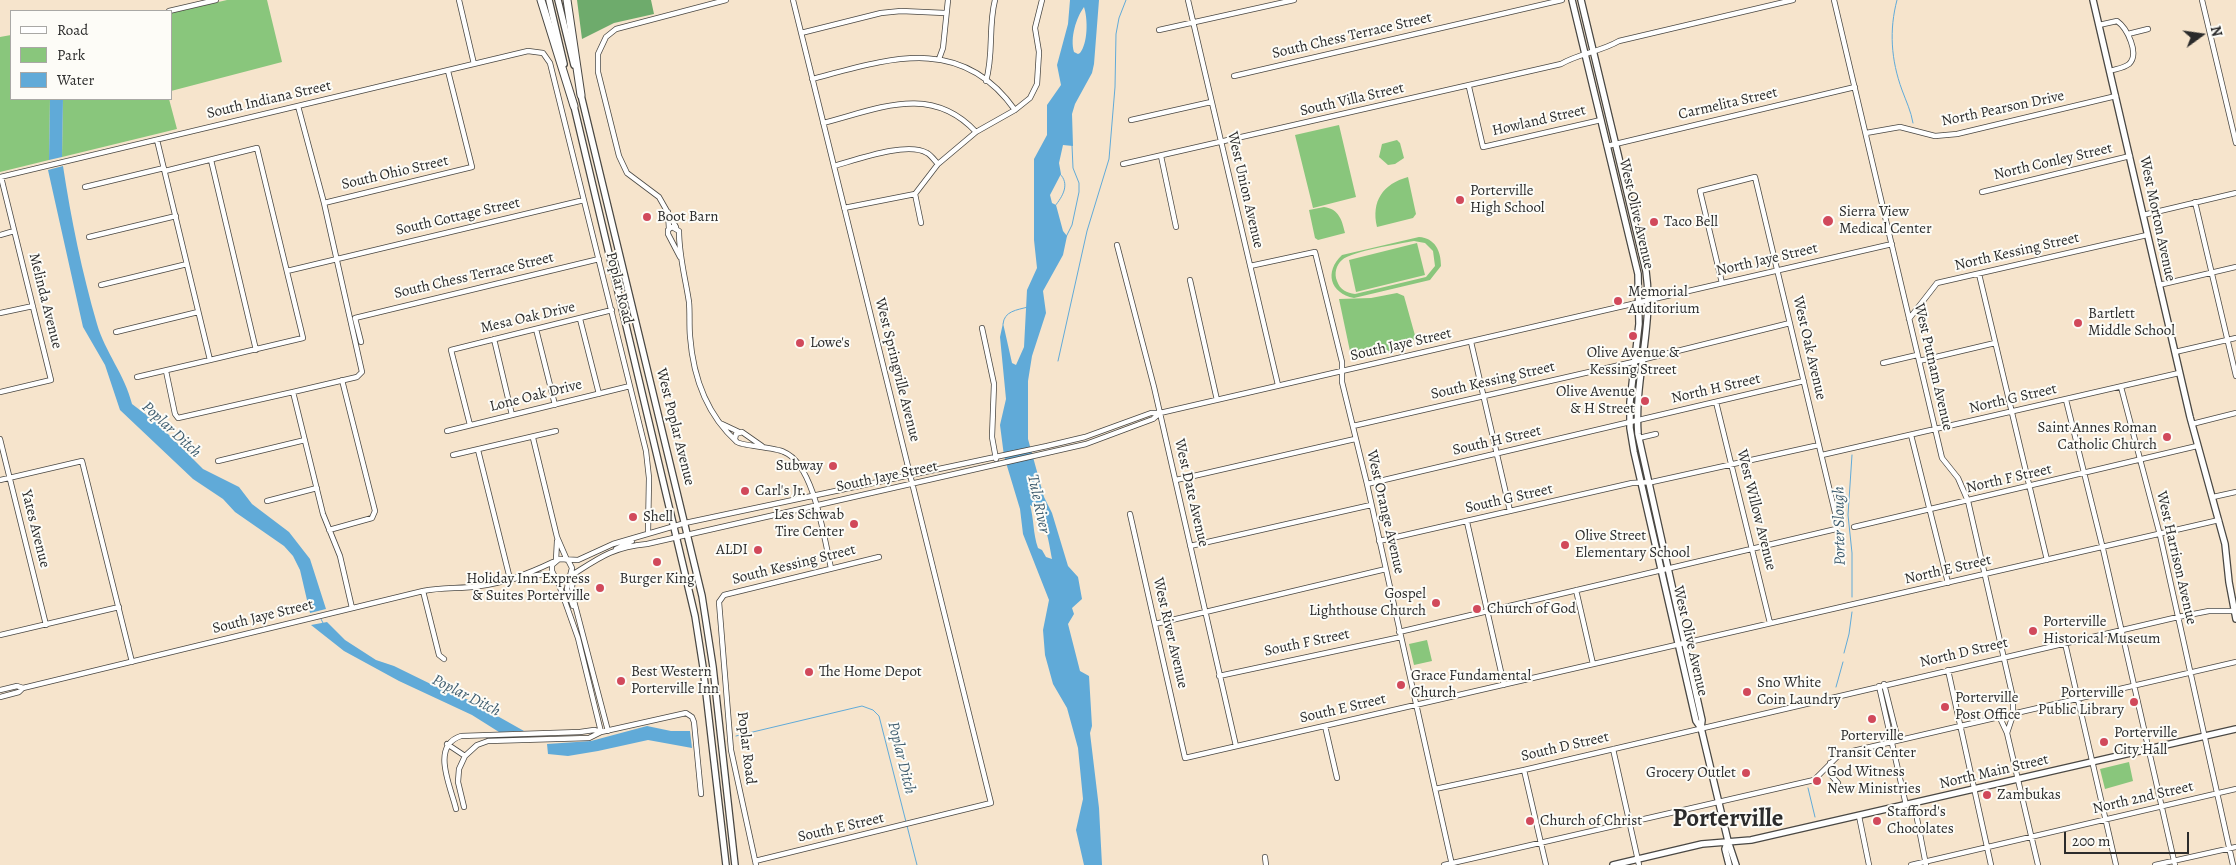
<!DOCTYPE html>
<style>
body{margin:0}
#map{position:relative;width:2236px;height:865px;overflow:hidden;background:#f6e4cc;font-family:Alegreya,serif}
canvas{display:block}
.legend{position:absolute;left:10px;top:10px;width:162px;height:90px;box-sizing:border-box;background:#fdfcf7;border:1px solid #a9a8a5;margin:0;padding:6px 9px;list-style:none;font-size:15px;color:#2b2b2b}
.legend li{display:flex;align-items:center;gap:10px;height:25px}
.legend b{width:25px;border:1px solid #a9a8a5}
.north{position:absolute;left:2176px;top:10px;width:50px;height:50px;-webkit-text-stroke:4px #fdfcf7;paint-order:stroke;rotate:76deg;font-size:14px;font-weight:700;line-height:20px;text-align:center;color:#2b2b2b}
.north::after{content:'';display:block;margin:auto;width:18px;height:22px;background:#2b2b2b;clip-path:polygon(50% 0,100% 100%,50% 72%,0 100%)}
.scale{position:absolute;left:2064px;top:832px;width:125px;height:22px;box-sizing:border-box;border:2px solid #2b2b2b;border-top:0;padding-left:6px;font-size:15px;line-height:18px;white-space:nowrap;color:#2b2b2b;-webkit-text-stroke:4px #fdfcf7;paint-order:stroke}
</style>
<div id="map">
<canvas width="2236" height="865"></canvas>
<ul class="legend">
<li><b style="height:6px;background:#fff"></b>Road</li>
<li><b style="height:14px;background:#89c67c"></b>Park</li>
<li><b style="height:14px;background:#60aad8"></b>Water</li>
</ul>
<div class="north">N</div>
<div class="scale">200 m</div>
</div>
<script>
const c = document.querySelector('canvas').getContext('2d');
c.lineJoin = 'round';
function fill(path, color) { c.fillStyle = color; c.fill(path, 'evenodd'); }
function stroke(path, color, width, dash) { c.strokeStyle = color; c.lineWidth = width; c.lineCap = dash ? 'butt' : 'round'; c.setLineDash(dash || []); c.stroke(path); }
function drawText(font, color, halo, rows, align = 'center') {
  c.font = font + ' Alegreya,serif'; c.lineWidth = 4; c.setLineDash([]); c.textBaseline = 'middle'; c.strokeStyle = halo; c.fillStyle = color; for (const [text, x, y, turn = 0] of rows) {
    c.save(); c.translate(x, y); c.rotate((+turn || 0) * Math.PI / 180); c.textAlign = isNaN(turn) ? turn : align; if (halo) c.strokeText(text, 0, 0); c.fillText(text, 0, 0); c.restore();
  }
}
const green = new Path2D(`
 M227 0H267L282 62 171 91V13Z
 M11 35V99H50L49 160 0 172V37Z
 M63 99H169L177 129 62 157Z
 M1339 125 1356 197 1313 208 1295 135Z
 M1397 140 1400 143 1404 158 1395 164 1388 165 1379 157 1382 144Z
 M1408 177 1416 214 1413 218 1377 227C1371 201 1383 184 1408 177Z
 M1324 207C1339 209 1342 220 1345 233L1318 240 1315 238 1309 210Z
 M1419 237C1435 238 1441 251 1441 266L1430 280 1354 298C1330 293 1324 272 1342 255ZM1414 241 1425 243 1433 251 1435 266 1426 277 1355 294C1347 293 1340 290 1337 281 1334 274 1336 265 1342 260 1352 251 1399 244 1414 241Z
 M1417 243 1425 275 1356 292 1349 260Z
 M1397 293 1404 296 1416 339 1397 344 1398 349 1355 359 1351 356 1339 299 1371 298Z
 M1427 640 1432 661 1414 665 1409 644Z
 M2129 762 2133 781 2105 789 2100 769Z`);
const forest = new Path2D(`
 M577 0H651L654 14 614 23 582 39Z`);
const water = new Path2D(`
 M1070 0H1099L1094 64 1092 73 1075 104 1072 114 1073 146 1063 145 1059 163 1061 174 1050 195 1052 203 1056 205 1063 231 1067 236 1063 255 1043 291 1046 313 1032 356 1028 381V439L1044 497 1052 513 1068 566 1078 577 1082 599 1072 608 1074 614 1068 624 1080 671 1089 676 1092 726 1090 733 1099 808 1102 865H1084L1076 830 1083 799 1078 748 1067 708 1053 684 1045 655 1043 630 1049 600 1023 534 1020 509 1004 456 1000 425 1006 399 1000 337 1003 323 1012 363 1016 365 1024 347 1027 290 1037 268 1034 240V159L1047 135V105L1061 85 1057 65 1068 24ZM1084 7C1088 19 1088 43 1080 53L1078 54 1074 52C1070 38 1076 18 1084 7ZM1030 505C1045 512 1049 543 1052 559L1046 557 1042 550 1038 548C1033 534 1034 519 1030 505Z
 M50 99H63L62 157 49 160Z
 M63 166C71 219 82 272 97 324 105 352 125 375 132 404L157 423 203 469 239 487 252 504 289 532 310 559 326 609 310 613 300 570 293 556 284 546 235 512 223 499 193 479 120 410 105 365 83 327 48 170Z
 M327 622 345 640 376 660 394 666 443 690 469 700 524 731 499 732 472 715 399 681 344 651 311 625Z
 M647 726 671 731H690L692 748 648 740 598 751 568 756 548 754 547 744 591 741Z`);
const stream = new Path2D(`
 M1897 0C1889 30 1891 60 1902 90 1906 101 1911 111 1913 123
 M1055 206C1063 196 1070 184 1060 174
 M1066 237 1072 225 1079 192V183L1073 168 1072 145
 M1003 324C1004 311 1017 310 1028 307
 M1058 361 1087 231 1109 159 1115 87 1116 34 1119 18 1126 0
 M1852 597V553L1848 515 1852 455
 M321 619 323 623
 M1844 653 1849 634 1852 612
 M1836 687 1843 662
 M736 736 862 706 873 710 879 716 917 865
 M1808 788 1815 817`);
const minor = new Path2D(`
 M459 0 474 64
 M1188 0 1278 385
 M1834 0 1942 458 1958 478 1968 501 2013 698V715L2007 733 2038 865
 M2202 0 2236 143
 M169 11 216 0
 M2099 25 2117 21C2127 28 2140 54 2129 64 2124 68 2116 69 2110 71
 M1159 30 1294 0
 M801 33 881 13 901 11 945 13
 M2128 34 2148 29
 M939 59 943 48 948 0
 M1234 76 1562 0
 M812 79C888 59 961 33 1015 110
 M986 81C994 54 988 27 995 0
 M1469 87 1483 147 1601 120
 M298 106 324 203 362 372 357 377 293 392 323 514 340 556 352 608
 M1131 120 1211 102
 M823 123C878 109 931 83 976 132
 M1866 133 1900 127 1935 136 1957 134 2116 96
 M157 140 210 360 303 338 257 148 165 171
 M1607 146 1855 87
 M1161 156 1176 227
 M211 160 256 350
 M1123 164 1561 64C1580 53 1600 52 1619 41L1793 0
 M834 166C856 160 907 141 927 153 931 155 935 161 938 164
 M0 177 528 51 543 53 550 63 646 451 649 478 648 533
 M85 187 164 168
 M1982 192 2130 156
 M2195 202 2236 376
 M324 203 472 167 448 71
 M844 208 915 194
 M668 212 669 229
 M2143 215 2236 193
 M921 223 915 194 938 164 976 132 1015 110 1030 98 1037 84 1039 52 1035 28 1042 0
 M676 227 659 197 627 173 619 156 598 72V54L606 37 616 29 726 0
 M0 235 14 231
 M89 237 176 216
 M1117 245 1154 387 1236 746
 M680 257 668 234V230L672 227 679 231C679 256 685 276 689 302 690 313 689 325 690 336 693 376 706 414 737 442 742 446 774 447 784 452 814 464 824 538 831 568
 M1250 266 1315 252 1342 362V382L1367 484 1452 865
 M287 271 584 200
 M1979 274 2047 560
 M1190 280 1217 400
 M101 285 187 264
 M2159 285 2236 267
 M0 313 33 306
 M580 319 599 394
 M1909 319 1937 283 2147 235
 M982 328 994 384 992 437 996 459
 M536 329 555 405
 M116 332 198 312
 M494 339 512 415
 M361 342 355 318 599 259
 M1471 342 1510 511
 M2175 352 2236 338
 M1919 361 1995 343
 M1883 363 1917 355
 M166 371 175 414 178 418 293 392
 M137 377 210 360
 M2121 387 2160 535 2233 865
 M0 392 51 380 1 177
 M2066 400 2103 549 2175 865
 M1716 402 1770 623
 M722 424 739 432
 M2192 424 2236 413
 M470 425 451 350 612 310
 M1353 426 1633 362 1790 323
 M447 431 630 386
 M1911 435 1948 583
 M533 438 557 537 567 560
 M1639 438 1656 434
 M0 439 46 625
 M735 439 736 434 742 432 762 446
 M478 450 510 579
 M453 455 556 431
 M1822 455 2179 373
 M218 461 305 440
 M0 480 82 461 132 662
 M1176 480 1355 439
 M1367 484 1804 381
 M2213 497 2236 492
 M267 501 317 488
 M1130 514 1185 758 2219 520
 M1467 522 1504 685
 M1854 527 2197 446
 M329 530 372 518 375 511 342 380
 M1379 541 1632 483 1652 482 1819 445
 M1190 546 1371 505
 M616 549 632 541
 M556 560 557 541
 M568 560 572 568 570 576 563 580 555 577 552 571V565L559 559 578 560 613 544 685 523 1047 446 1085 437 1151 413H1160L1892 244
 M574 573 572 587 574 601 608 731
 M572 575C599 558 613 547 647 544L1086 444 1153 419 1160 413
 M569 577 567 589 573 606
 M512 579 545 574 555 577
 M557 579 578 638 601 732
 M1576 590 1593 664
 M423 591 439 655 444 659
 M1155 624 1386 569
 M1399 632 1836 529 1838 525 1755 177 1700 191 1722 283
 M0 635 119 607
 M2065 643 2116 865
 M1948 670 1991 865
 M1219 676 1401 637
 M1884 684 1897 736 1893 742
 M1879 686 1906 805
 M0 690 17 686 23 688
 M0 697 19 692 23 688 423 591C442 587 461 589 480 586 505 583 530 573 553 562
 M2000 718 2007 733
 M1325 726 1337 778
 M447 744 465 756
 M1613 749 1639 865
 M1830 763V774L1838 783
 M1524 770 1546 865
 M1435 789 1524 770 2178 617 2209 611H2235
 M1914 803 1926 865
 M464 807 458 782 459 769 465 756 477 745 488 741 589 738 601 732 686 713 692 717 694 722 701 794
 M456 809C451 787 430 746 461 736L580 732 594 730 601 732
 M1859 816 1869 865
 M1265 857 1266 865
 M755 861 991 803 793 0
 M756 865 731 750 719 602 724 595 879 557
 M1444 865 1814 780 1840 754 2236 662
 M1911 865 2236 789
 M2155 865 2236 847`);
const major = new Path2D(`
 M549 0 564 64
 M558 0 574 65
 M1572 0 1638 274 1639 324 1630 402V428L1634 452 1696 721 1701 728 1728 841 1736 865
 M1581 0 1646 271C1654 326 1634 379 1638 434L1702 720 1701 728
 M2093 0 2190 417 2225 544 2229 582 2236 619
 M580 91 702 596 713 667 735 865
 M573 102 695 616 703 667 726 865
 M1728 841 1725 849 1729 865
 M1613 865 1702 844 1751 840 2236 729`);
const highway = new Path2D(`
 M541 0 574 106
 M567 0 581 95`);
const markers = [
 [1460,200,5,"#d1495b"],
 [647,217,5,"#d1495b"],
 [1828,221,6,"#d1495b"],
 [1654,222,5,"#d1495b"],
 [1618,301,5,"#d1495b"],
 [2078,323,5,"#d1495b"],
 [1633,336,5,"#d1495b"],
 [800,343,5,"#d1495b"],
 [1645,401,5,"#d1495b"],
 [2167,437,5,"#d1495b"],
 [833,466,5,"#d1495b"],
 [745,491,5,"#d1495b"],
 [633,517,5,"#d1495b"],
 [854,524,5,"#d1495b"],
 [1565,545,5,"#d1495b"],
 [758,550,5,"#d1495b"],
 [657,562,5,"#d1495b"],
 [600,588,5,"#d1495b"],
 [1436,603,5,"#d1495b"],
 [1477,609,5,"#d1495b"],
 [2033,631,5,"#d1495b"],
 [809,672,5,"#d1495b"],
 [621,681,5,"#d1495b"],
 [1401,685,5,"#d1495b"],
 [1747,692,5,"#d1495b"],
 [2134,702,5,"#d1495b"],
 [1945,707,5,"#d1495b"],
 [1872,719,5,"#d1495b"],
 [2104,742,5,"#d1495b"],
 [1746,773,5,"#d1495b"],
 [1817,781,5,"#d1495b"],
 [1987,795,5,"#d1495b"],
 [1530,821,5,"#d1495b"],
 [1877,821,5,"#d1495b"]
];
const streetNames = [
 ["South Chess Terrace Street",1352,36,-13],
 ["South Indiana Street",269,100,-13],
 ["South Villa Street",1352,100,-13],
 ["Carmelita Street",1728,104,-13],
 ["North Pearson Drive",2003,109,-12],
 ["Howland Street",1539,121,-13],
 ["North Conley Street",2053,162,-13],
 ["South Ohio Street",395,173,-13],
 ["West Union Avenue",1245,190,77],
 ["West Olive Avenue",1636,214,77],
 ["South Cottage Street",458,217,-13],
 ["West Morton Avenue",2157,219,78],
 ["North Kessing Street",2017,252,-13],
 ["North Jaye Street",1767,260,-13],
 ["South Chess Terrace Street",474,276,-13],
 ["Poplar Road",619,288,76],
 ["Melinda Avenue",45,301,76],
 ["Mesa Oak Drive",528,318,-13],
 ["South Jaye Street",1401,345,-13],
 ["West Oak Avenue",1809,348,77],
 ["West Putnam Avenue",1933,367,77],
 ["West Springville Avenue",897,370,76],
 ["South Kessing Street",1493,381,-13],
 ["North H Street",1716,389,-13],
 ["Lone Oak Drive",536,396,-14],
 ["North G Street",2013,399,-13],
 ["West Poplar Avenue",675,427,76],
 ["South H Street",1497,441,-13],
 ["South Jaye Street",887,477,-12],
 ["North F Street",2009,479,-13],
 ["West Date Avenue",1191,493,77],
 ["South G Street",1509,499,-13],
 ["West Willow Avenue",1756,510,76],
 ["West Orange Avenue",1385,512,77],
 ["Yates Avenue",35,529,76],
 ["West Harrison Avenue",2176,558,77],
 ["South Kessing Street",794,565,-14],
 ["North E Street",1948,570,-13],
 ["South Jaye Street",263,617,-14],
 ["West River Avenue",1170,633,77],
 ["West Olive Avenue",1690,641,77],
 ["South F Street",1307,643,-12],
 ["North D Street",1964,653,-13],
 ["South E Street",1343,709,-13],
 ["South D Street",1565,747,-13],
 ["Poplar Road",746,748,83],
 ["North Main Street",1994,772,-13],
 ["North 2nd Street",2143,798,-13],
 ["South E Street",841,828,-13]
];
const poiNames = [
 ["Porterville",1470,191],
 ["High School",1470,208],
 ["Sierra View",1839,212],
 ["Medical Center",1839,229],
 ["Boot Barn",657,217],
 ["Taco Bell",1664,222],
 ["Memorial",1628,292],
 ["Auditorium",1628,309],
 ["Bartlett",2088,314],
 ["Middle School",2088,331],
 ["Lowe's",810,343],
 ["Olive Avenue &",1633,353,"center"],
 ["Kessing Street",1633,370,"center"],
 ["Olive Avenue",1635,392,"right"],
 ["& H Street",1635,409,"right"],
 ["Saint Annes Roman",2157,428,"right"],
 ["Catholic Church",2157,445,"right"],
 ["Subway",823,466,"right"],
 ["Carl's Jr.",755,491],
 ["Les Schwab",844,515,"right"],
 ["Tire Center",844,532,"right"],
 ["Shell",643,517],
 ["Olive Street",1575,536],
 ["Elementary School",1575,553],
 ["ALDI",748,550,"right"],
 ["Holiday Inn Express",590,579,"right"],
 ["& Suites Porterville",590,596,"right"],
 ["Burger King",657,579,"center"],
 ["Gospel",1426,594,"right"],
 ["Lighthouse Church",1426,611,"right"],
 ["Church of God",1487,609],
 ["Porterville",2043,622],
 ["Historical Museum",2043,639],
 ["Best Western",631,672],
 ["Porterville Inn",631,689],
 ["The Home Depot",819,672],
 ["Grace Fundamental",1411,676],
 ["Church",1411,693],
 ["Sno White",1757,683],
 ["Coin Laundry",1757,700],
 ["Porterville",2124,693,"right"],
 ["Public Library",2124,710,"right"],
 ["Porterville",1955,698],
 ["Post Office",1955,715],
 ["Porterville",2114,733],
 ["City Hall",2114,750],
 ["Porterville",1872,736,"center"],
 ["Transit Center",1872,753,"center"],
 ["God Witness",1827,772],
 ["New Ministries",1827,789],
 ["Grocery Outlet",1736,773,"right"],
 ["Zambukas",1997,795],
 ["Stafford's",1887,812],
 ["Chocolates",1887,829],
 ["Church of Christ",1540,821]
];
const waterNames = [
 ["Poplar Ditch",171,430,43],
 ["Tule River",1038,504,78],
 ["Porter Slough",1840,526,-91],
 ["Poplar Ditch",466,696,27],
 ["Poplar Ditch",901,758,76]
];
const townNames = [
 ["Porterville",1728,820]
];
fill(green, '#89c67c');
fill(forest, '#6eab6c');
fill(water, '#60aad8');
stroke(stream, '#60aad8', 1);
stroke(minor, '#494743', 6);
stroke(major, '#494743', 8);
stroke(highway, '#494743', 9);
stroke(minor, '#fff', 4.5);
stroke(major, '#fff', 5.5);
stroke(highway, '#fff', 7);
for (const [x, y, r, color] of markers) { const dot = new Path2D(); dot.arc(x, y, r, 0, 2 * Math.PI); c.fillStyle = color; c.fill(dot); stroke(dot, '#fdfcf7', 2); }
drawText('15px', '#2b2b2b', '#fdfcf7', streetNames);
drawText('15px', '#2b2b2b', '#fdfcf7', poiNames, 'left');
drawText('italic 16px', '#405e70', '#fdfcf7', waterNames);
drawText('bold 25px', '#2b2b2b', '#fdfcf7', townNames);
</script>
